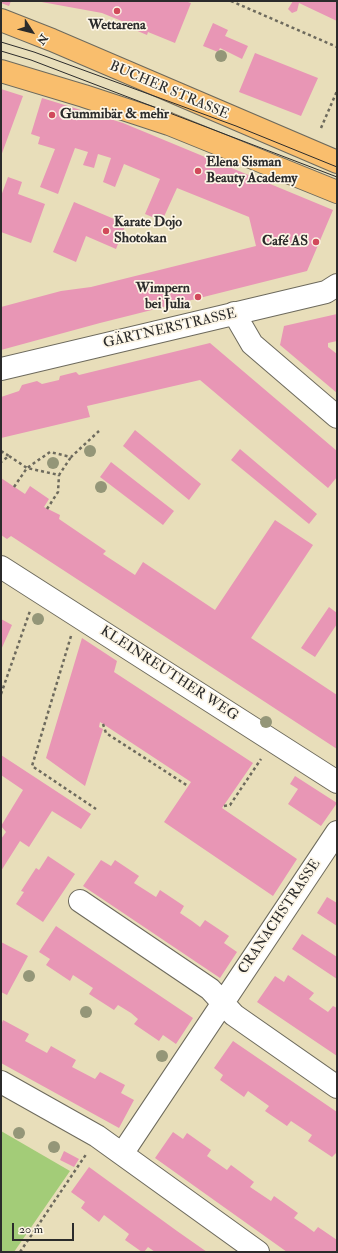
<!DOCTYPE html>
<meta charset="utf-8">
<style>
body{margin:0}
#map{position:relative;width:338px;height:1253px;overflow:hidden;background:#e8deba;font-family:"IM FELL Double Pica",serif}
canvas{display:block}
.frame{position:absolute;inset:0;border:2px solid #2b2b2b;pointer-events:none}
.north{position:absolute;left:12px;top:12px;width:40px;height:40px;-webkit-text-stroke:3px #fcf5e5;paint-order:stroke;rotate:126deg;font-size:11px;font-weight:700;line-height:16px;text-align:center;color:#2b2b2b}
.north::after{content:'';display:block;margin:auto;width:14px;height:18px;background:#2b2b2b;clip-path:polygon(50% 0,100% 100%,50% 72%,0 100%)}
.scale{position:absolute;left:12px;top:1223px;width:62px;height:18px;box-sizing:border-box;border:2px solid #2b2b2b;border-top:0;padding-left:5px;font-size:12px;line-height:14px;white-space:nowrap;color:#2b2b2b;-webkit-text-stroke:3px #fcf5e5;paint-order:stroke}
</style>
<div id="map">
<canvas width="338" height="1253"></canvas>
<div class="frame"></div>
<div class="north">N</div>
<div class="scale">20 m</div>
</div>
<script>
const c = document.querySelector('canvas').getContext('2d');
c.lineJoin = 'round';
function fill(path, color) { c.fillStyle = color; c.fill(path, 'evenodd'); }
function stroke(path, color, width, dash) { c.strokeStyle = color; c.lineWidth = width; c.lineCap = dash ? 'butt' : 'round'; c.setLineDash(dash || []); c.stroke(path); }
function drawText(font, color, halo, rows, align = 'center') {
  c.font = font + ' "IM FELL Double Pica",serif'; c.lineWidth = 3.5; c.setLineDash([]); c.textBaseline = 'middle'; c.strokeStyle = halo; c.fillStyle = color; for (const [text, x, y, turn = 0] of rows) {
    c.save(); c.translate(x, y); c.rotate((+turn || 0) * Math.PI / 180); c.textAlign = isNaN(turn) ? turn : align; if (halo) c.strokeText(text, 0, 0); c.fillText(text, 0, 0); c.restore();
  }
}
const green = new Path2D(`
 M1 1131 70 1171 14 1252H1Z`);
const building = new Path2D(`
 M1 1H11L9 6 1 3Z
 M36 1H185L191 3 175 43 148 32 147 35 133 29 134 26 102 13Z
 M293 1H337V21L299 3 297 11 292 13 288 9Z
 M213 23 228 30 225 36 248 46 242 59 220 48 218 52 203 46Z
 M255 53 318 78 301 116 239 92Z
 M1 89 23 96 1 156Z
 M42 98 123 123 333 210 307 271 100 323 1 350V307L61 291 91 287 256 246 249 217 177 188 162 221 145 214 160 179 124 164 115 187 103 182 111 158 98 154 94 168 83 165 88 152 75 148 58 194 40 187 55 149 38 144 40 137 31 134Z
 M8 177 22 182 18 194 45 204 31 243 1 232V196Z
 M74 202 126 224 116 249 86 236 76 262 53 252Z
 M337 314V341L328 343V347L337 354V393L280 345 284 326Z
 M210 343 337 451V477L328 488 200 380 87 406 90 417 1 438V397L19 391 22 385 37 381 42 384 59 380 60 376 76 372 79 375Z
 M135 430 201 484 189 500 123 446Z
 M240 449 317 514 309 524 231 460Z
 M111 462 174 511 163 525 100 477Z
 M1 478 25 494 30 486 49 499 44 507 60 515 59 519 106 551 103 554 135 575 143 562 215 610 275 520 313 545 251 638 337 695V749L11 536 7 539 1 535Z
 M329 607 337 613V624L315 657 301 648Z
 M1 619 12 625 1 650Z
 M82 638 117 661 114 672 253 763 222 808 297 859 273 896 164 822 191 782 100 722 99 727 103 729 85 786 46 758Z
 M1 755 91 814 81 829 52 811 29 847 20 841 1 871V839L6 832 1 826 23 790 1 775Z
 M295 776 337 803 321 826 288 804 298 789 290 784Z
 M48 856 75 874 43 922 16 904 24 892 21 891 36 868 39 870Z
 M101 860 111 866 115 860 139 876 134 883 156 897 160 890 184 906 180 913 192 921 200 927 205 920 229 936 224 943 237 952 220 978 83 886Z
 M327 897 337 903V926L317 913Z
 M56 926 193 1018 176 1044 163 1035 159 1041 134 1024 138 1019 131 1013 118 1005 114 1010 89 994 93 988 73 975 70 981 46 965 50 959 39 952Z
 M302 934 337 957V979L292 949Z
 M1 942 28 956 7 995 1 992Z
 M288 975 314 993 309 999 328 1012 333 1006 337 1008V1056L257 1002 275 976 284 982Z
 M3 1020 29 1034 25 1041 47 1053 51 1046 76 1060 72 1067 95 1079 100 1072 125 1085 121 1093 134 1100 119 1128 1 1063V1025Z
 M233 1041 337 1112V1152L332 1157 308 1141 312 1135 291 1121 287 1126 265 1111 269 1106 248 1091 244 1097 220 1080 223 1075 214 1068Z
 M173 1132 183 1139 187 1133 211 1150 207 1156 227 1170 231 1165 254 1182 250 1187 271 1201 274 1196 298 1213 294 1218 306 1226 314 1232 318 1227 337 1240V1252H287L155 1158Z
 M64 1151 79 1159 74 1167 60 1160Z
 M89 1167 177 1231 207 1252H155L148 1247 144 1252H142L125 1240 129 1234 104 1215 99 1222 81 1208 85 1202 71 1192Z`);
const path = new Path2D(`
 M231 1 337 47
 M321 128 337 91
 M1 451 9 456 1 462
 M9 456 27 468 59 475 71 457
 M14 487 27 468 50 452 71 457 99 431
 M47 509 58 492 59 475
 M71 636 32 766 96 809
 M1 694 30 611
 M103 724 106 733 188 786
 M224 806 230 805 261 759
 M20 1252 87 1153`);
const minor = new Path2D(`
 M234 313 252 344 337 417
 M1 369 326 292 337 285
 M1 567 337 782
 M80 901 210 989 234 1015 337 1087
 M1 1082 97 1136 258 1252
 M122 1154 337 832`);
const major = new Path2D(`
 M1 20 52 40 337 162
 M1 71 84 96 169 124 337 192`);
const tram = new Path2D(`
 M1 42 34 52 236 126 337 167
 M1 51 31 60 337 177`);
const trees = [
 [221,56],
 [90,451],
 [53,463],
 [101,487],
 [38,619],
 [266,722],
 [29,976],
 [86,1012],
 [162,1056],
 [19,1133],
 [54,1147]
];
const markers = [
 [117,11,4,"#d1495b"],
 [52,115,4,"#d1495b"],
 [198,171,4,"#d1495b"],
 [106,231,4,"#d1495b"],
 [316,242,4,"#d1495b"],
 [198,297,4,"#d1495b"]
];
const poiNames = [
 ["Wettarena",117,26,"center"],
 ["Gummibär & mehr",60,115],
 ["Elena Sisman",206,163],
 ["Beauty Academy",206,179],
 ["Karate Dojo",114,223],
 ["Shotokan",114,239],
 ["Café AS",308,242,"right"],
 ["Wimpern",190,289,"right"],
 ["bei Julia",190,305,"right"]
];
const streetNames = [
 ["BUCHER STRASSE",169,91,23],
 ["GÄRTNERSTRASSE",170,329,-13],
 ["KLEINREUTHER WEG",169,674,33],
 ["CRANACHSTRASSE",280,917,-56]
];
fill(green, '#a3cc78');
fill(building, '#e896b5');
stroke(minor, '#6d6a5d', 24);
stroke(major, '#6d6a5d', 24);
stroke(path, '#6d6a5d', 2.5, [3, 3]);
stroke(minor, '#fff', 22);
stroke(major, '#f9be6d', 22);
stroke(tram, '#2b2b2b', 1);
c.fillStyle = '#949678';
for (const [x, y] of trees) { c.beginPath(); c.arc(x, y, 6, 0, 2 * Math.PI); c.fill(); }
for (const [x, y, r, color] of markers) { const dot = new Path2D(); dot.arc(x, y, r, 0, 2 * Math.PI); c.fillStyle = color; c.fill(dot); stroke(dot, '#fcf5e5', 1.5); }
drawText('bold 14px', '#2b2b2b', '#fcf5e5', poiNames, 'left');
drawText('14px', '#2b2b2b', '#fcf5e5', streetNames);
</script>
